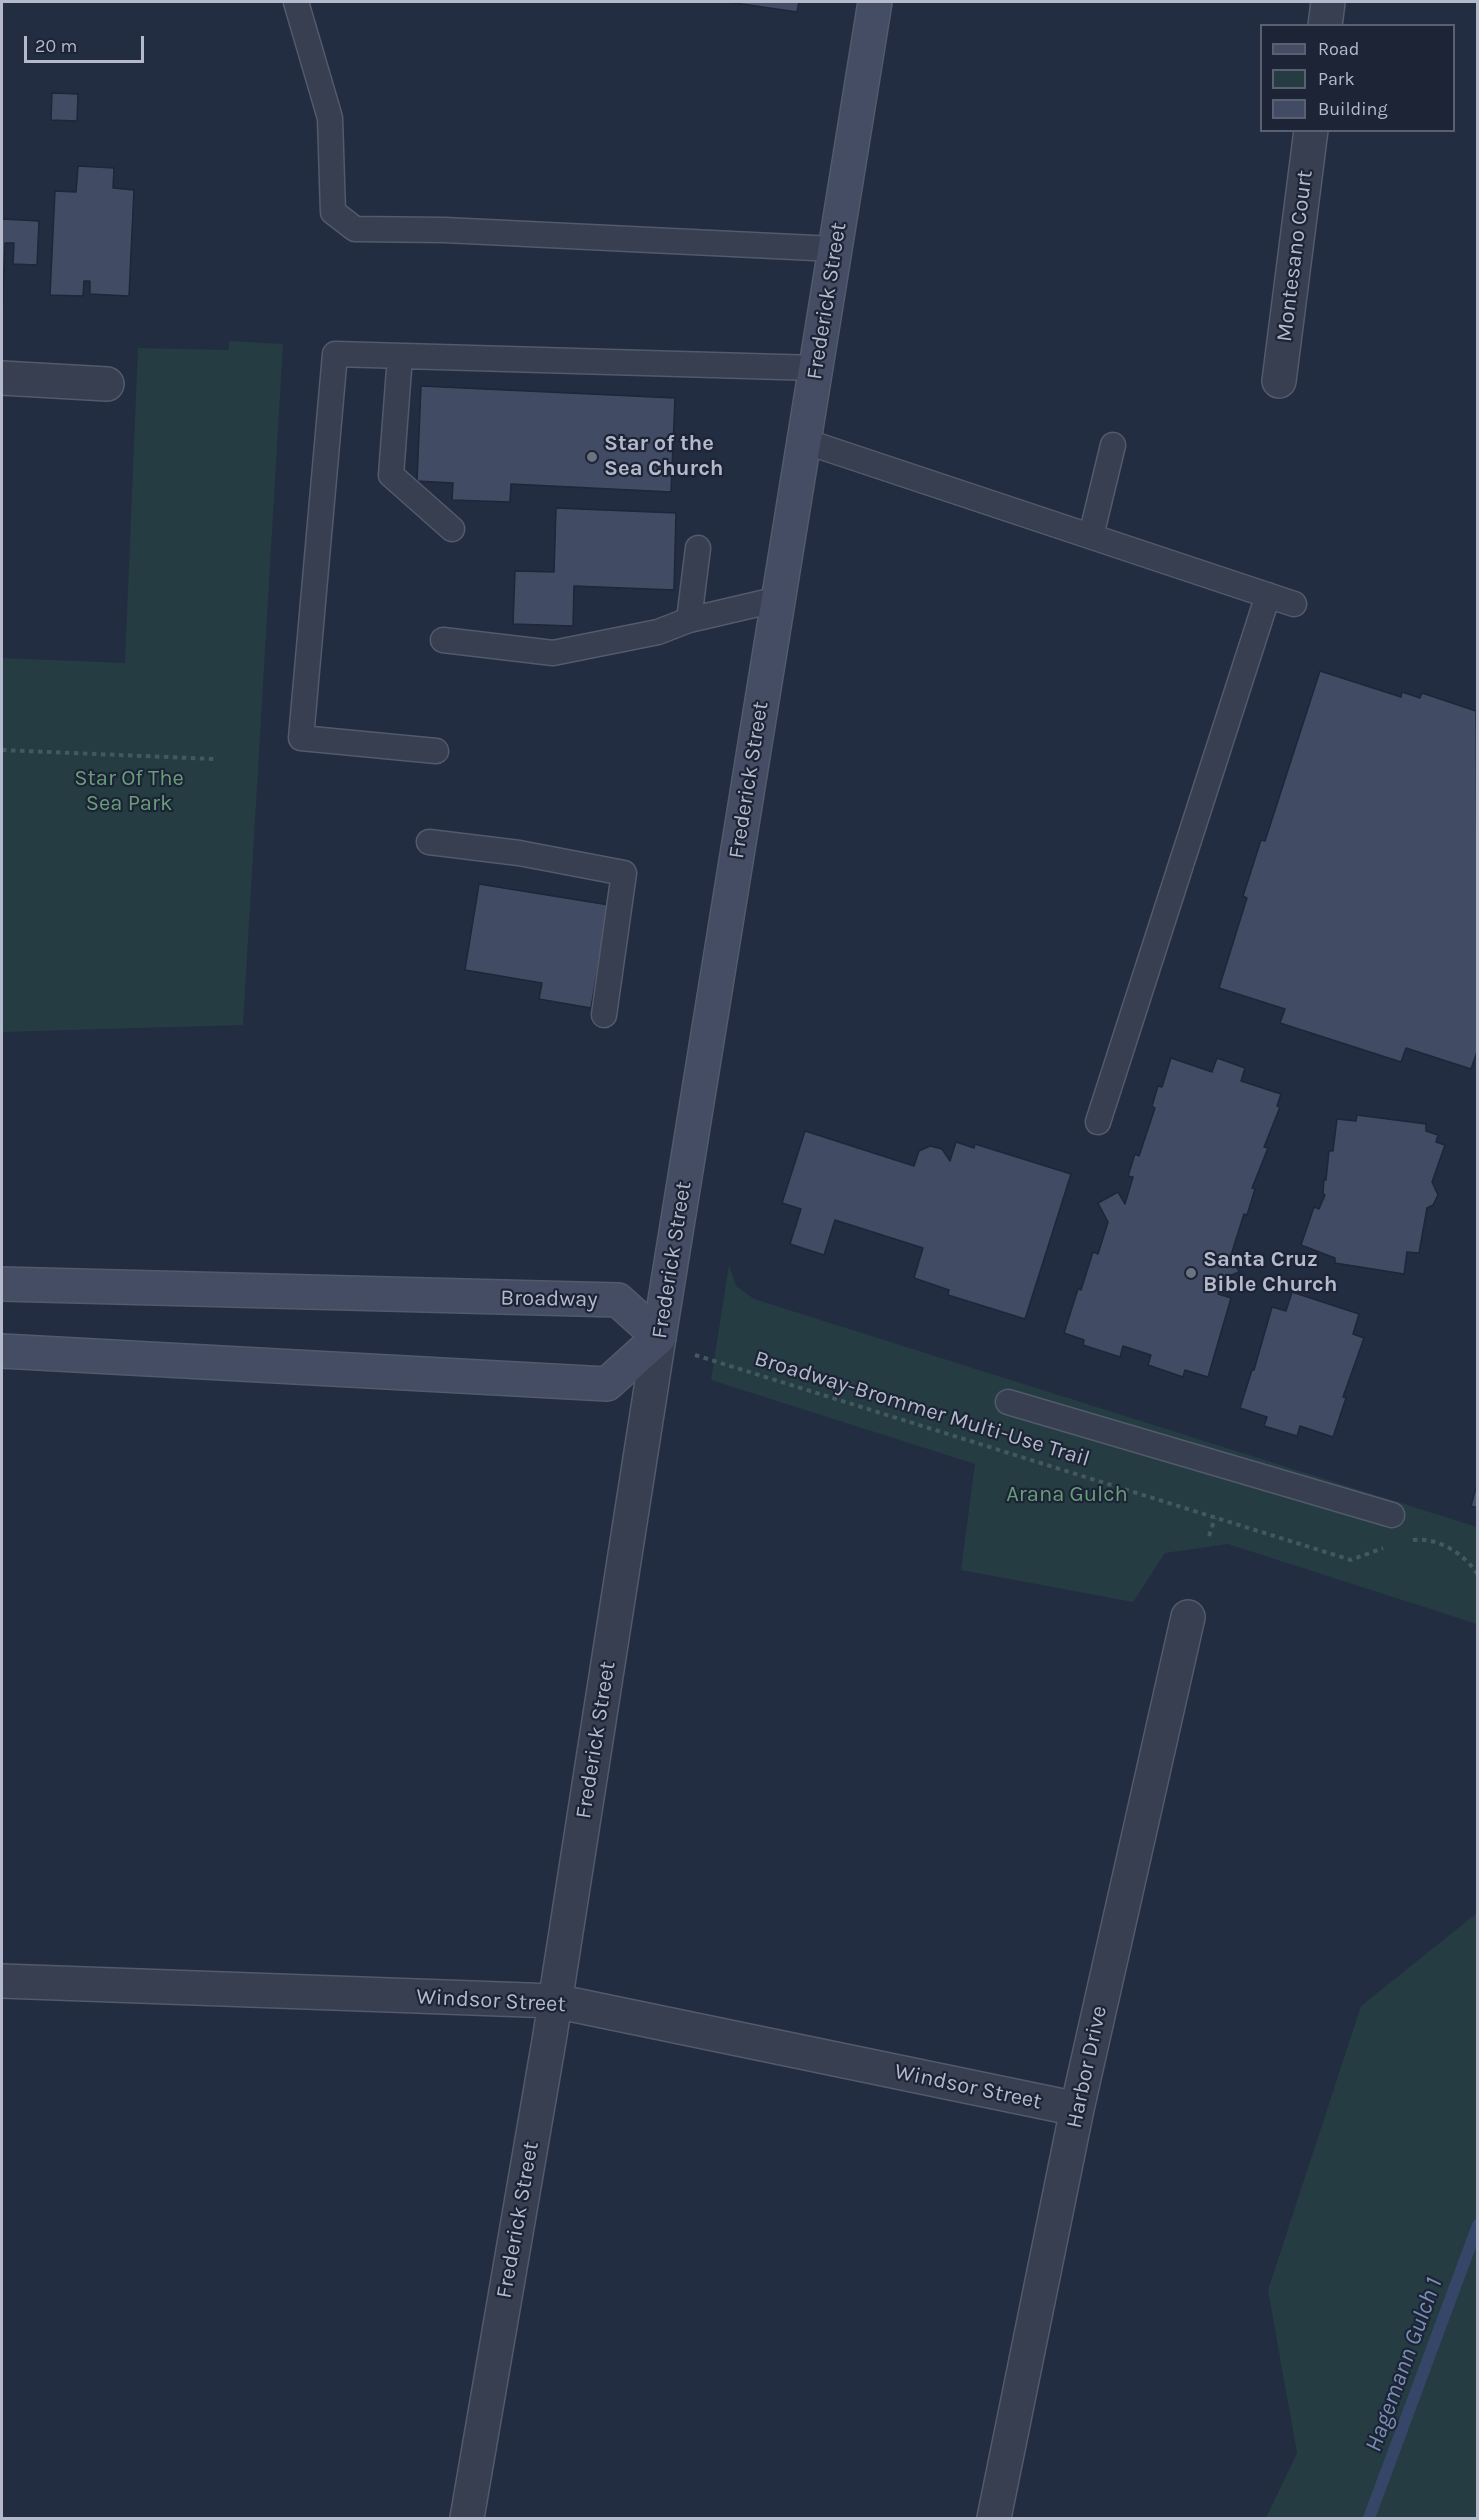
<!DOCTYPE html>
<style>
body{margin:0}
#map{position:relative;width:1479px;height:2520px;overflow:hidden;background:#232d41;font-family:Karla,sans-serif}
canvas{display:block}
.frame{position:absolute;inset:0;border:3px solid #b4bacb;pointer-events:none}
.legend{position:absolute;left:1260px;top:24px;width:195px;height:108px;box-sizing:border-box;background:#1c2436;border:2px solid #596072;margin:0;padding:8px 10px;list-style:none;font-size:18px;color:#b4bacb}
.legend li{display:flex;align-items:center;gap:12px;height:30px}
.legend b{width:30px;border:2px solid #596072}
.scale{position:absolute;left:24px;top:36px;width:120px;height:27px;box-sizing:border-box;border:3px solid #b4bacb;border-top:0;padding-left:8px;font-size:18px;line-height:21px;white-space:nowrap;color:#b4bacb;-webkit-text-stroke:4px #1c2436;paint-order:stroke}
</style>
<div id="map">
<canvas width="1479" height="2520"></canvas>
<div class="frame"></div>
<ul class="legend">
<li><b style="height:8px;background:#454d64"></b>Road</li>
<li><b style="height:16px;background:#253c42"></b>Park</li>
<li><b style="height:16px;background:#414c64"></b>Building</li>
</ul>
<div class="scale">20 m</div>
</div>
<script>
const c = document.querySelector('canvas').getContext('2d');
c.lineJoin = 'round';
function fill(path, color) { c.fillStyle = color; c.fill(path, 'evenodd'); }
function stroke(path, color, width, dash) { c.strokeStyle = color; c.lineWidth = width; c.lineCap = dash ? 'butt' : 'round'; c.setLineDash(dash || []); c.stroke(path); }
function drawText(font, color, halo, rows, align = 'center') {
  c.font = font + ' Karla,sans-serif'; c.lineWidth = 4.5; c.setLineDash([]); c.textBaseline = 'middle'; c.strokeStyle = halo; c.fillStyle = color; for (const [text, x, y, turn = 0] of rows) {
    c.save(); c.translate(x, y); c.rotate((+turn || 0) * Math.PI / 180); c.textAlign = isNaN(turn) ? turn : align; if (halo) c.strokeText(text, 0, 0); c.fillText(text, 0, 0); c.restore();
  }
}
const green = new Path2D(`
 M229 341 283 344 243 1025 2 1032V658L125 663 138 348 229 350Z
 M729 1265 736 1286 754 1299 1477 1527V1624L1228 1544 1165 1553 1133 1602 961 1570 975 1464 711 1380Z
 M1477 1913V2518H1266L1297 2453 1268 2290 1361 2006Z`);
const stream = new Path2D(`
 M1369 2518 1478 2225`);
const building = new Path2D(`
 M728 2H799L797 12Z
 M52 93 78 94 77 121 51 120Z
 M78 166 114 168 113 188 134 190 129 296 90 294V281H84L83 296 50 295 55 191 76 192Z
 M2 219 39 221 37 265 13 264 14 243H5L2 317Z
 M421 386 675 398 671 492 511 484 510 502 452 500 453 483 417 481Z
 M556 508 676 513 674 590 574 586 573 626 513 624 515 571 554 572Z
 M1320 671 1401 697 1402 692 1420 698 1422 693 1476 711 1478 1049 1471 1069 1406 1048 1401 1062 1280 1023 1285 1009 1219 988 1247 898 1243 896 1261 840 1265 841Z
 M479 884 609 905 591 1008 539 999 542 983 465 970Z
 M1171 1058 1212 1072 1217 1058 1245 1068 1241 1081 1281 1094 1277 1106 1280 1107 1264 1147 1268 1148 1252 1188 1255 1189 1247 1215 1244 1214 1231 1255 1239 1272 1222 1279 1218 1294 1231 1298 1208 1377 1185 1370 1183 1377 1148 1365 1151 1355 1123 1346 1120 1357 1083 1345 1084 1340 1064 1333 1078 1289 1081 1290 1093 1252 1098 1254 1108 1222 1098 1203 1118 1192 1125 1204 1133 1177 1128 1176 1135 1154 1139 1156 1155 1108 1152 1106 1158 1086 1162 1087Z
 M1357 1115 1426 1124V1131L1438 1135 1436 1142 1445 1145 1432 1182 1438 1195 1433 1205 1427 1208 1419 1253 1407 1252 1404 1274 1335 1263V1258L1301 1245 1314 1207 1319 1209 1325 1195 1323 1194 1324 1179 1326 1180 1329 1151H1333L1337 1119 1356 1121Z
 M805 1131 914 1166 919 1151 930 1146 942 1149 950 1161 956 1142 974 1148 975 1144 1071 1174 1025 1319 948 1295 949 1290 914 1278 923 1248 835 1220 824 1255 790 1244 801 1209 782 1203Z
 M1292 1292 1359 1314 1353 1334 1364 1338 1343 1397 1346 1398 1333 1437 1300 1426 1297 1436 1264 1426 1267 1417 1240 1408 1252 1370H1254L1272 1307 1286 1311Z
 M1478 1480V1508L1471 1506Z`);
const path = new Path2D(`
 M2 750 214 759
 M695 1355 1351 1560 1383 1548
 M1209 1536 1215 1518
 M1413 1540C1438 1537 1465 1554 1478 1575`);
const service = new Path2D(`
 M296 2 330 118 333 212 355 229 445 230 835 249
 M400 356 391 475 452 529
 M804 441 1294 604
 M1091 536 1113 445
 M689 620 779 599
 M443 640 553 653 658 632 689 620 698 548
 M436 751 301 738 335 354 816 368
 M429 842 519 853 624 873 604 1015
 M1098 1122 1268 595
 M1008 1402 1392 1515`);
const minor = new Path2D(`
 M1325 26 1328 2
 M2 378 107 384
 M1279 381 1311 130
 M2 1981 555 2001 1077 2109
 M467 2518 549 2041 659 1337
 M994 2518 1077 2109 1188 1617`);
const secondary = new Path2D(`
 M2 1284 618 1300 659 1337
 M659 1337 875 2
 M2 1351 607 1384 659 1337`);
const markers = [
 [592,457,6,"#6b7280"],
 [1191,1273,6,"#6b7280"]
];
const streetNames = [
 ["Montesano Court",1295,256,-83],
 ["Frederick Street",827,301,-81],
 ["Frederick Street",749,780,-81],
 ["Frederick Street",672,1260,-81],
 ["Broadway",549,1299,1],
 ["Broadway-Brommer Multi-Use Trail",922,1409,17],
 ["Frederick Street",596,1740,-81],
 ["Windsor Street",491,2001,3],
 ["Harbor Drive",1087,2067,-78],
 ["Windsor Street",968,2087,12],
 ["Frederick Street",518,2220,-80]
];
const poiNames = [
 ["Star of the",604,444],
 ["Sea Church",604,469],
 ["Santa Cruz",1203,1260],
 ["Bible Church",1203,1285]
];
const parkNames = [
 ["Star Of The",129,779],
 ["Sea Park",129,804],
 ["Arana Gulch",1067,1495]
];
const waterNames = [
 ["Hagemann Gulch 1",1404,2365,-70]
];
fill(green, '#253c42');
stroke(stream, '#354669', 12);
fill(building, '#414c64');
stroke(building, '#1e2638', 1.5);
stroke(service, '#525a6b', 27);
stroke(minor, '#525a6b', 36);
stroke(secondary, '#525a6b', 36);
stroke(path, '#43595f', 4, [4.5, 4.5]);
stroke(service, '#373f51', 24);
stroke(minor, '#373f51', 33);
stroke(secondary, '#454d64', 33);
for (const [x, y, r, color] of markers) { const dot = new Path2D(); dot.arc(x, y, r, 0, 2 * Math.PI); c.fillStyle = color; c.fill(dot); stroke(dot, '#1c2436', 2); }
drawText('22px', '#b4bacb', '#1c2436', streetNames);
drawText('bold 22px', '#b4bacb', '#1c2436', poiNames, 'left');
drawText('22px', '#699e7a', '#1c2436', parkNames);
drawText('italic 24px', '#798db5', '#1c2436', waterNames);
</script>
